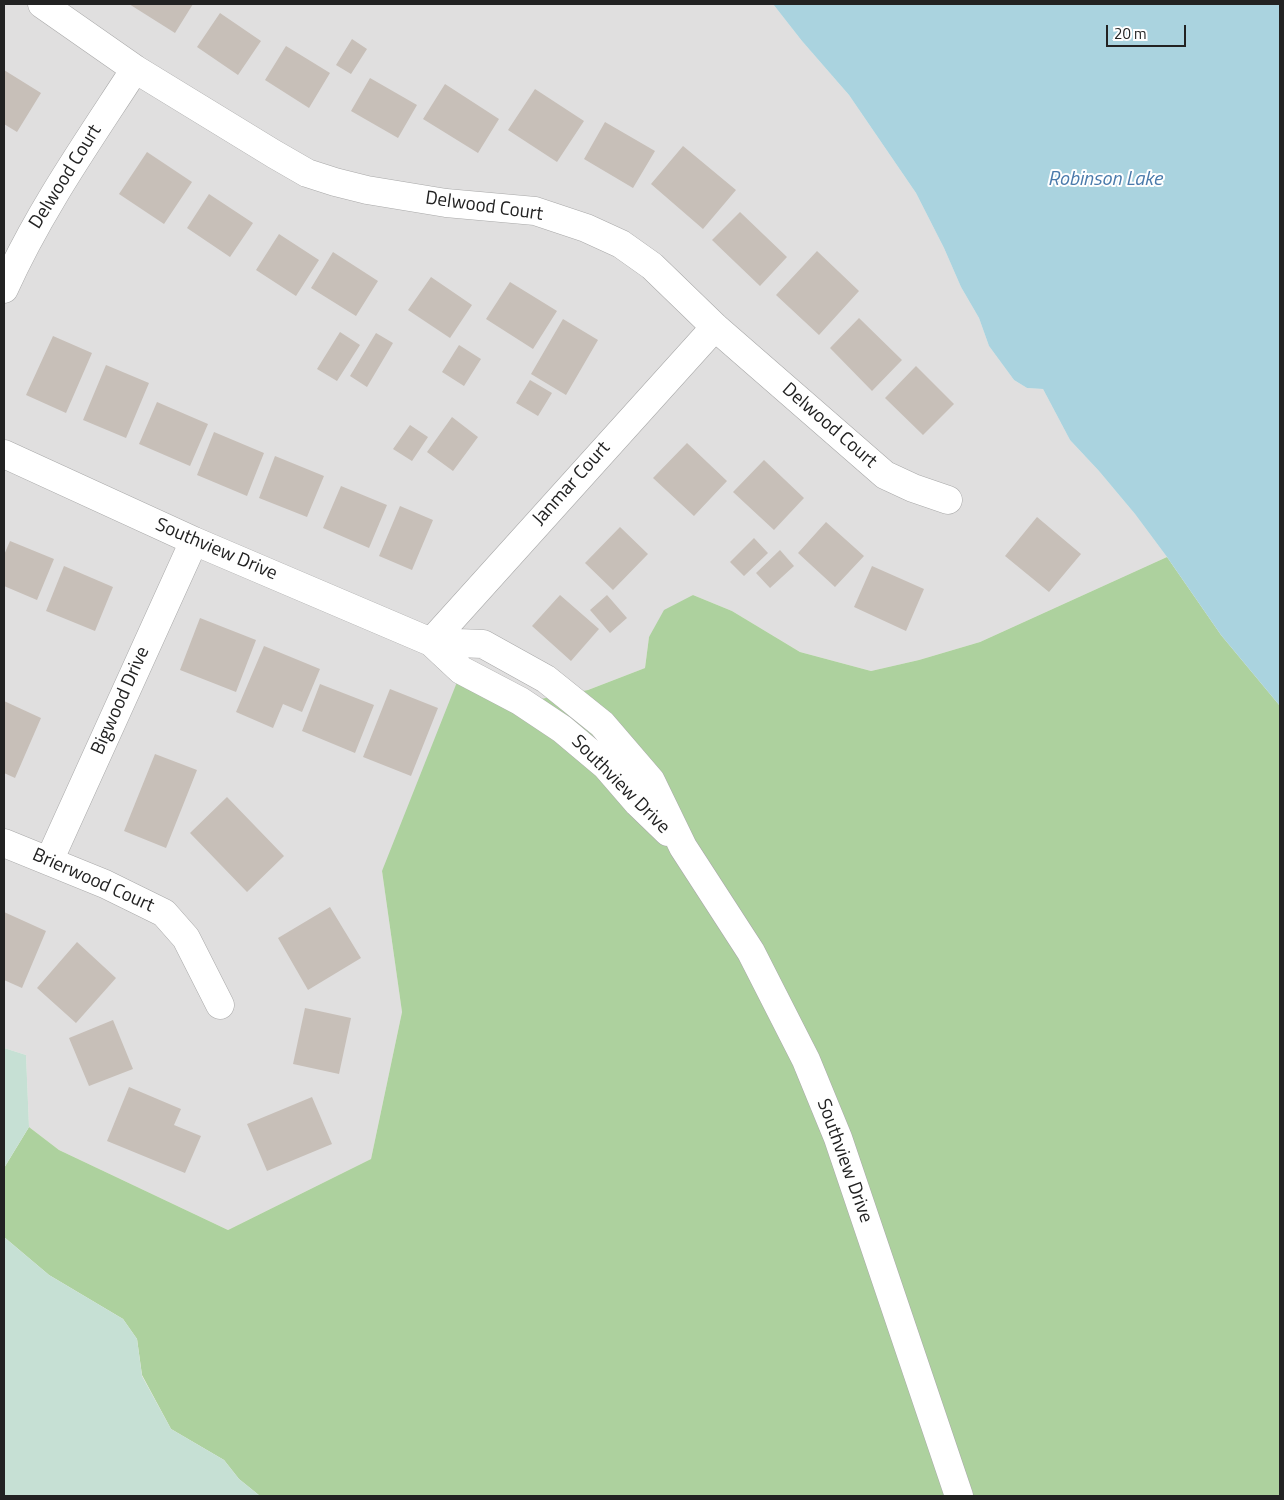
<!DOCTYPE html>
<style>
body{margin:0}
#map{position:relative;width:1284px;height:1500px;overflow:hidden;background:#f2efe9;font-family:"Titillium Web",sans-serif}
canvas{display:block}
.frame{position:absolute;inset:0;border:5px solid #222;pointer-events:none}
.scale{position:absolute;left:1106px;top:25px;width:80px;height:22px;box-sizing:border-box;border:2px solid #222;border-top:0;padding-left:6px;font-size:15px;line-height:18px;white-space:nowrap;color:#222;-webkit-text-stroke:4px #fff;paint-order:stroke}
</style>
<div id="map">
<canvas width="1284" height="1500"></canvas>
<div class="frame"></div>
<div class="scale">20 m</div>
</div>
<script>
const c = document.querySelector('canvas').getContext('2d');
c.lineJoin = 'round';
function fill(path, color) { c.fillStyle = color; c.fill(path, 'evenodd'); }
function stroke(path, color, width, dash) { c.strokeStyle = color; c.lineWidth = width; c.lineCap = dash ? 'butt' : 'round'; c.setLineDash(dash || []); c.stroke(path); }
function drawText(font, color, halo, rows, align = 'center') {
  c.font = font + ' "Titillium Web",sans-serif'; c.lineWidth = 4; c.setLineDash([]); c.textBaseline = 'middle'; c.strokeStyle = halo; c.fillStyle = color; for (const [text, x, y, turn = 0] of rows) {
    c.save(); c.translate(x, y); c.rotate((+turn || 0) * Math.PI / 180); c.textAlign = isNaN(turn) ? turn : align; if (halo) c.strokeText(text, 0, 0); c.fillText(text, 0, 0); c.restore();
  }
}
const residential = new Path2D(`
 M4 4H773L802 41 849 95 916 193 944 248 961 287 979 318 989 346 1014 380 1027 388 1043 389 1070 440 1099 471 1135 514 1167 557 980 642 919 660 871 671 800 652 732 611 693 595 649 637 645 668 588 690 519 703 382 871 402 1012 371 1159 228 1230 59 1150 29 1127 26 1055 4 1048Z`);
const forest = new Path2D(`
 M1167 557 1221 635 1280 706V1496H260L239 1479 224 1460 171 1429 142 1375 137 1339 123 1319 49 1275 4 1237V1168L29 1127 59 1150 228 1230 371 1159 402 1012 382 871 461 672 519 703 588 690 645 668 649 637 664 610 693 595 732 611 800 652 871 671 919 660 980 642Z`);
const wetland = new Path2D(`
 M4 1048 26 1055 29 1127 4 1168Z
 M4 1237 49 1275 123 1319 137 1339 142 1376 171 1429 224 1460 239 1479 260 1496H4Z`);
const water = new Path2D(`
 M773 4H1280V706L1221 635 1167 557 1135 514 1099 471 1070 440 1043 389 1027 388 1014 380 989 346 979 318 961 287 944 248 916 193 849 95 802 41Z`);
const building = new Path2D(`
 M129 4H193L175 33Z
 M220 13 261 41 238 75 197 47Z
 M352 39 367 49 351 74 336 65Z
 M286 46 330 73 309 108 265 80Z
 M4 70 41 93 17 132 4 124Z
 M370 78 417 105 398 138 351 111Z
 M445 84 499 119 478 153 423 119Z
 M535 89 584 121 557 162 508 130Z
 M605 122 655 151 633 188 584 159Z
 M683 146 736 190 703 229 651 184Z
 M147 152 192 182 164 224 119 194Z
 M209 194 253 223 230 257 187 228Z
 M740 212 787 257 760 286 712 240Z
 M279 234 319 260 296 296 256 270Z
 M817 251 859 291 819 335 776 295Z
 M333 252 378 281 356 316 311 288Z
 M431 277 472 305 450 338 408 310Z
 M510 282 557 311 533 349 486 319Z
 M859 318 902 360 872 391 830 348Z
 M563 319 598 340 566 395 531 374Z
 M340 332 360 345 337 381 317 369Z
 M376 333 393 343 367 387 350 376Z
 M53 336 92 353 66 413 26 395Z
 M459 345 481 359 464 386 442 372Z
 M106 365 149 383 126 438 83 420Z
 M916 366 954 404 923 435 885 398Z
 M530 380 552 393 538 416 516 403Z
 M157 402 208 424 190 466 139 444Z
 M452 417 478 437 453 471 427 452Z
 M410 425 428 437 412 461 393 449Z
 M214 432 264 453 247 496 197 475Z
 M687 443 727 481 694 516 653 478Z
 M275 456 324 476 307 517 259 498Z
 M764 460 804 498 774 530 733 492Z
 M341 486 387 505 369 548 323 528Z
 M400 506 433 520 412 570 379 556Z
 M1037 517 1081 554 1049 592 1005 556Z
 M826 522 864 556 835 587 798 553Z
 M620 527 648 554 613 590 585 563Z
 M754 538 768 553 744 576 730 562Z
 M10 541 54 559 37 600 4 586V555Z
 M780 550 794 566 770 588 756 573Z
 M64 566 113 587 95 631 46 611Z
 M872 566 924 589 906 631 854 607Z
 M560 595 599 629 571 661 532 626Z
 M607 595 627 618 610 633 590 610Z
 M200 618 256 640 236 692 180 670Z
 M264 646 320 669 302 712 283 704 273 728 236 712Z
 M320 684 374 705 355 753 302 731Z
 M390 689 438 708 411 776 363 757Z
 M4 701 41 718 15 778 4 773Z
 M155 754 197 770 166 848 124 831Z
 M227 797 284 856 247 892 190 833Z
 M330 907 361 958 308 990 278 938Z
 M4 912 46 931 22 988 4 980Z
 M77 942 116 978 76 1023 37 988Z
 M305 1008 351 1018 339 1074 293 1064Z
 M113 1020 133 1069 89 1086 69 1038Z
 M129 1087 181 1109 174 1125 201 1136 185 1173 107 1141Z
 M312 1097 332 1144 267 1171 247 1124Z`);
const minor = new Path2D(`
 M42 4 135 69 274 154 307 173 335 182 367 190 446 203 535 211 586 228 621 244 652 266 715 327 885 475 913 488 948 500
 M4 289C39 211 89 140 135 69
 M4 454 194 541 431 642 461 670 520 701 562 729 606 766 638 803 668 832
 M431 642 483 644 546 679 602 724 651 781 683 847 751 952 806 1060 838 1138 959 1496
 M431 642 715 327
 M4 843 105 884 164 913 186 938 220 1005
 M49 861 194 541`);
const streetNames = [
 ["Delwood Court",66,177,-58],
 ["Delwood Court",484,207,8],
 ["Delwood Court",829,426,41],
 ["Janmar Court",572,484,-48],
 ["Southview Drive",216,550,23],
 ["Bigwood Drive",121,701,-66],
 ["Southview Drive",620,785,45],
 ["Brierwood Court",93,881,24],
 ["Southview Drive",844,1161,70]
];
const waterNames = [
 ["Robinson Lake",1105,180]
];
fill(residential, '#e0dfdf');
fill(forest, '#add19e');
fill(wetland, '#c6e0d4');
fill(water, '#aad3df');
fill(building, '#c7bfb8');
stroke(minor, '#a9a9a9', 29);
stroke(minor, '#fff', 28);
drawText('19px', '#222', '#fff', streetNames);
drawText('italic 20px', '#4a7aab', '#fff', waterNames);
</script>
